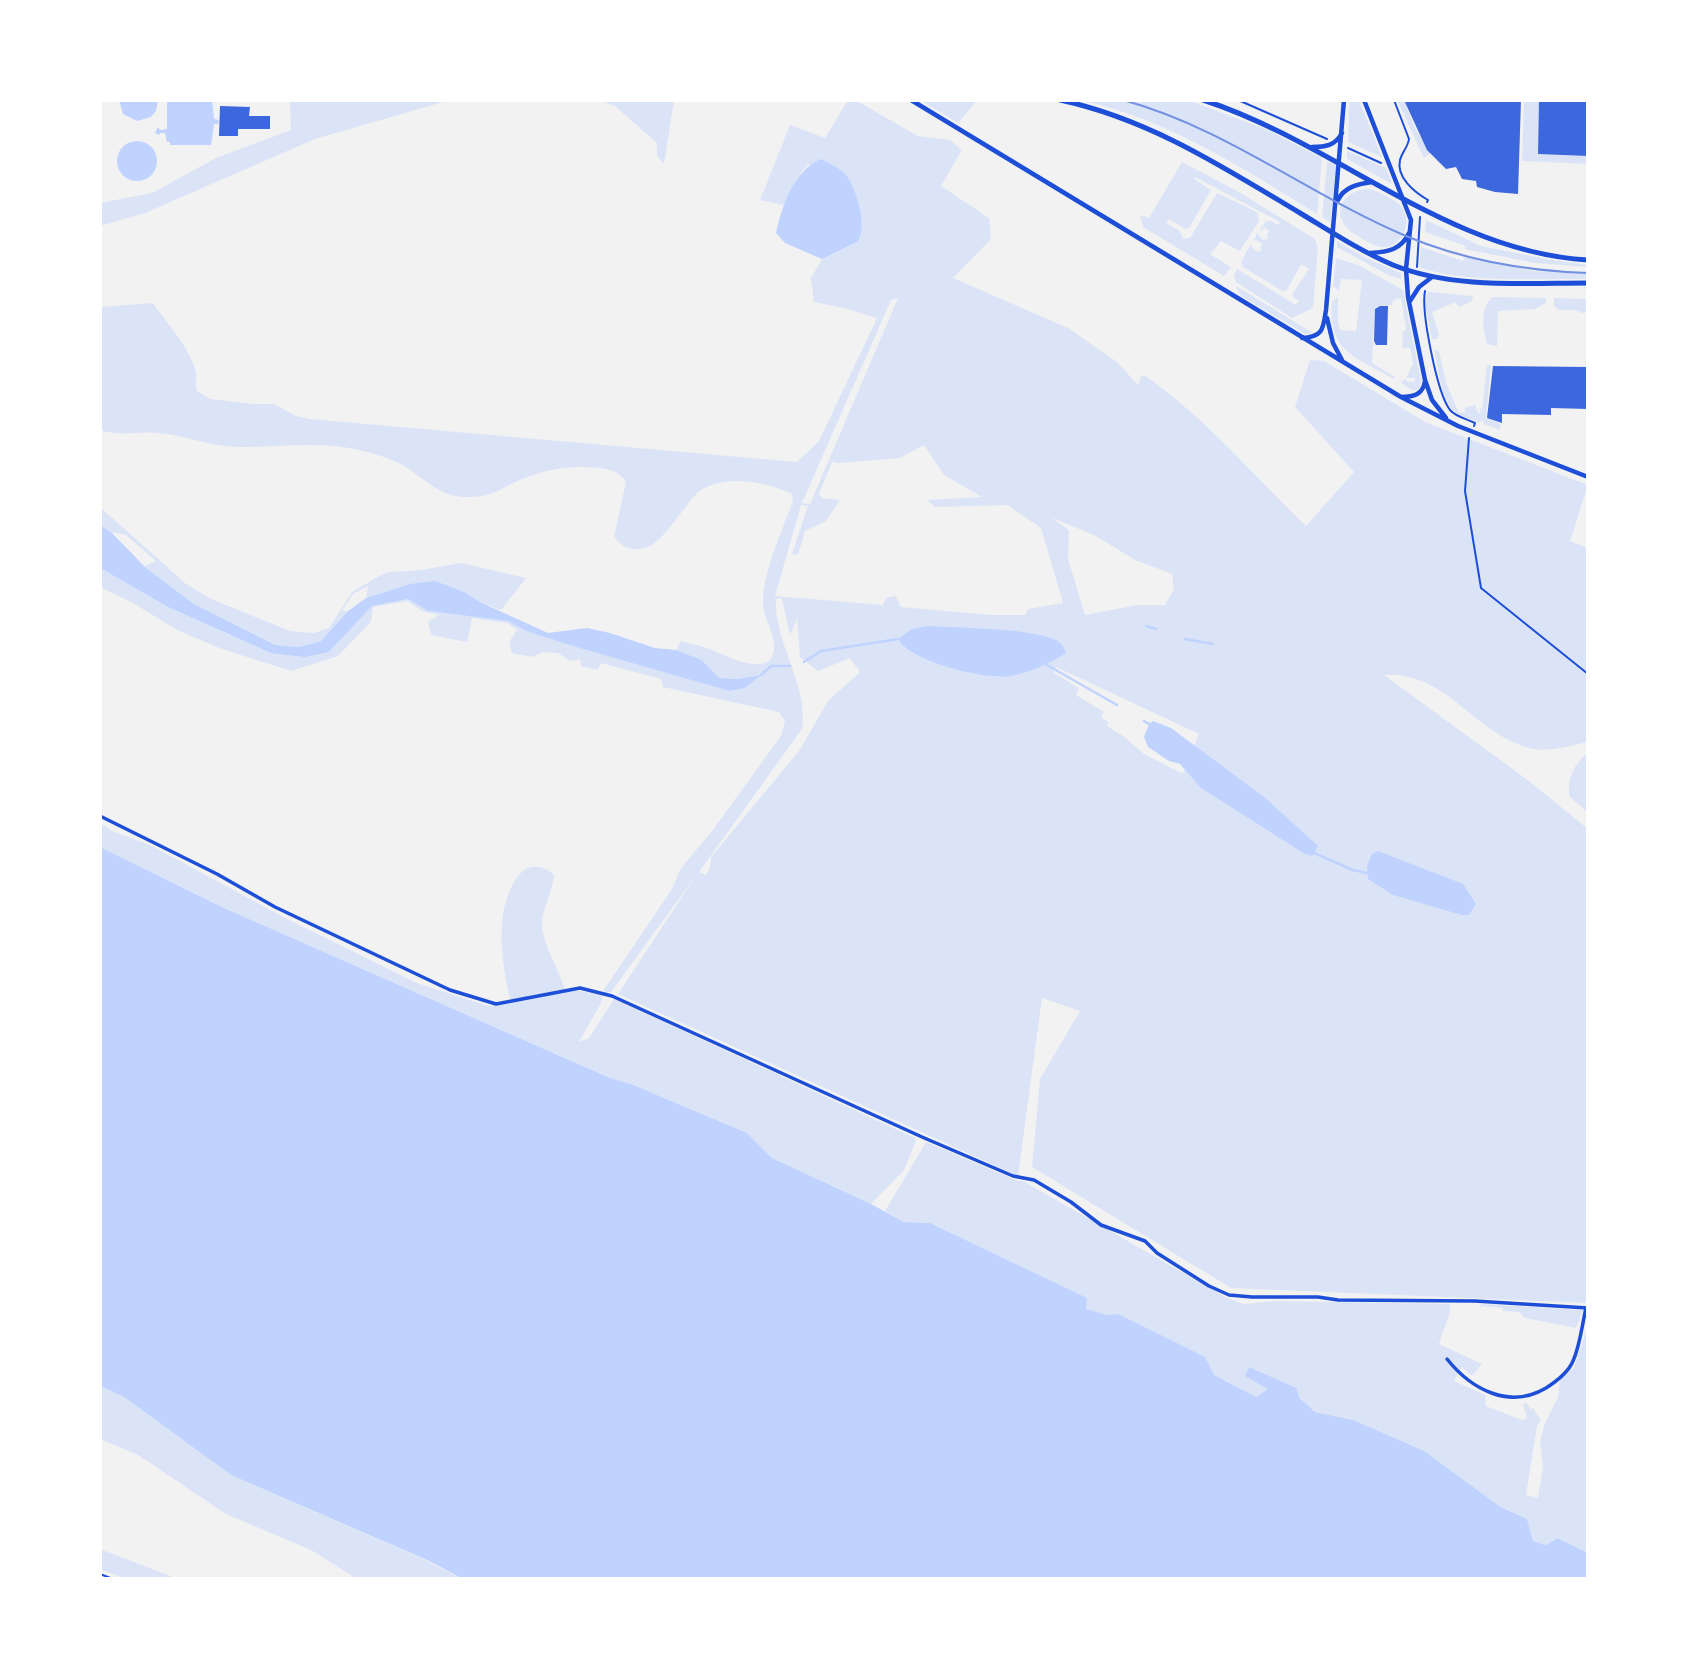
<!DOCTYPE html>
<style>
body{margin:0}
#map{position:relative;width:1688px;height:1679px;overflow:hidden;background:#f2f2f2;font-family:"Public Sans",sans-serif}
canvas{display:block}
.frame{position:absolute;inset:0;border:102px solid #fff;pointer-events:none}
</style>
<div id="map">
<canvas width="1688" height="1679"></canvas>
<div class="frame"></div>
</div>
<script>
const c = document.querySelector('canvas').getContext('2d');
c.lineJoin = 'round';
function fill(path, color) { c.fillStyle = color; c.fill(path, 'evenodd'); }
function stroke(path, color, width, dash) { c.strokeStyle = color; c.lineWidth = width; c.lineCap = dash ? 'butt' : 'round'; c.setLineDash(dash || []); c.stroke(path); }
const green = new Path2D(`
 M292 100H450L315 139 145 213 100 226V203L152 193 216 158 291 130 290 103Z
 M598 100H674L664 164 657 156V143L615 106Z
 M848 100H855L918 136 950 140 962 150 941 186 989 218 991 239 953 278 1068 328 1117 362 1138 385 1141 376 1144 375C1206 418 1252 474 1306 526L1354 472 1295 407 1310 360 1324 361 1425 422 1588 485 1570 541 1588 548V744L1587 742C1569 746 1547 753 1529 748 1472 732 1446 671 1384 675L1529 781 1588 829V1303L1231 1288 1032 1167 1040 1079 1080 1011 1042 998 1018 1176 618 994 697 874 611 992 601 994 602 1001 579 1042 589 1038 614 999 915 1138 916 1141 904 1170 871 1204 772 1158 747 1133 631 1084 610 1078 224 908 100 847V823L112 831 150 845 287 919 417 983 488 1006 511 1003C505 979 500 950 502 925 503 899 520 846 554 875 553 892 542 908 542 924 542 943 559 970 565 989L601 994 672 889 681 868 712 831 781 736 785 721 779 712 663 687 661 679 601 663 598 670 581 666 580 659 570 661 558 653 543 652 532 657 512 653 509 642 517 630 507 623 472 618 467 642 431 635 428 622 439 615 424 612 407 601 373 607 371 622 338 656 291 671 222 649 179 631 133 603 100 587V568L168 607 271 653 329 652 372 606 408 599 428 611 508 621 526 631 731 691 745 688 759 676 737 679 719 678 702 660 676 650 681 641C690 644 699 645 707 648 722 653 774 683 774 646 774 632 764 619 763 605 762 573 782 531 793 501L792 494C765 481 721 473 697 493 685 506 666 536 653 544 639 553 622 550 614 536L626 482C619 471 611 470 599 468 572 465 545 469 520 480 508 485 495 494 481 496 446 501 434 487 409 469 394 459 376 454 359 450 319 440 277 448 236 447 210 446 184 435 158 433 136 431 122 437 100 430V307L153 303C167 324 188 345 195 369 197 376 195 383 197 391L210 399 253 404H274L296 416 310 419 797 462 819 441 877 318 844 308 814 302 811 278 822 259 857 242 856 195 808 164 799 175 784 205 760 200 790 125 825 138ZM898 298 810 504 802 503 891 300ZM924 445 944 475 982 497 927 500 935 507 1007 505 1041 528 1063 603 1028 609 1025 615H991L901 607 896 596 886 598 883 605 775 596 801 505 808 506 792 554 798 555 805 531 826 521 840 500 822 498 819 494 832 462 839 463 900 458ZM1052 518 1094 535 1135 560 1172 574 1174 589 1165 605H1137L1085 615 1068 559 1069 530ZM782 598 790 636 797 618 800 657 818 671 850 658 860 672 828 701 799 751 711 857 710 868 706 875 699 872 802 729C809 684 774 644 776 599ZM1056 667 1199 734 1183 774 1144 754 1123 736 1107 726 1108 722 1101 717 1104 712 1076 695 1079 688 1054 673Z
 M920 100H977L958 123Z
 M1080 100H1188L1270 131 1322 158 1317 214C1243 168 1167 119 1080 100Z
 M1349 100H1359L1382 157 1348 142Z
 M1397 100H1404L1415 128 1430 153 1424 158Z
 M1524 100H1539L1538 154 1588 156V164L1522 161Z
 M1347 151 1386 168 1392 184 1347 159Z
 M1327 161 1336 165 1330 222 1322 217Z
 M1182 162 1239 192 1315 239 1318 248 1313 308 1292 318 1236 282 1234 275 1237 269 1296 305 1299 301 1293 297V293L1309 269 1301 264 1287 290 1282 291 1243 267 1241 262 1250 245 1257 252 1262 250 1260 248 1262 244 1256 240 1253 241 1258 232 1259 236 1264 240 1269 238 1267 236 1269 231 1264 227 1262 231 1260 229 1266 221H1271L1278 225 1280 222 1195 177 1194 179 1211 190 1189 228 1185 229 1169 219 1166 223 1180 231 1183 239 1190 238 1217 193 1257 212 1259 221 1240 251 1221 241 1211 253V255L1231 267 1224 276 1143 227 1140 215 1149 218Z
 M1369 189C1379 192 1391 198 1399 204 1413 217 1406 244 1386 247 1379 248 1372 244 1366 241 1358 236 1349 232 1344 224 1332 205 1351 188 1369 189Z
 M1426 220 1481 246 1546 259 1588 265V267L1535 263 1465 249 1466 246 1425 232Z
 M1337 241 1366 258 1401 273V279L1388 275 1337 247Z
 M1421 247 1463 261 1465 257 1533 271 1588 274V279C1539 278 1464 284 1419 267Z
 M1336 258 1358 265 1403 290 1421 380 1420 387 1417 390H1412L1401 383 1404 379 1409 382 1415 381V378H1406L1413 364 1410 348H1402L1403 332 1406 329 1401 298 1393 300 1392 305 1380 306 1375 309 1372 363 1395 377 1394 379C1356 357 1327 352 1332 301L1338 297V321L1340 330 1356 331 1362 280 1341 279 1339 291 1333 286Z
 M1236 286 1313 333 1305 334 1241 296Z
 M1428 292 1473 296 1472 301 1459 307 1456 302 1432 312 1439 335 1437 339H1432L1425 304Z
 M1492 297 1546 298V303L1535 309 1498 311 1497 346 1487 344C1483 325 1479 312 1492 297Z
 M1554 298 1588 299V311L1582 313 1575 310H1559L1554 306Z
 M1434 349 1439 351 1446 383 1459 413 1466 412 1464 408 1475 405 1478 413H1481L1479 406 1482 410 1487 365H1491L1486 418 1501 424 1500 430 1484 424 1482 419 1480 423C1472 419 1460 417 1454 411 1441 399 1438 366 1434 349Z
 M100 507 186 584 211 599 290 631 314 633 329 628 352 592 383 574 391 572 421 570 461 563 526 578 501 610 482 603 464 592 410 584 366 598 368 586 353 594 342 611H348L321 641 299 647 275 645 194 604 144 566 156 561 126 535 111 532 100 525Z
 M1588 752V813L1569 796C1568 776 1574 765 1588 752Z
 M926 1142 1018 1181H1023L1227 1298 1243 1304 1274 1301 1450 1304V1312L1439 1344 1482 1364 1472 1376 1462 1367 1454 1381 1485 1395 1486 1406 1522 1420 1527 1419 1523 1404 1527 1403 1531 1410 1533 1408 1541 1420 1537 1426 1526 1495 1538 1498 1543 1466 1540 1442 1545 1423 1558 1397 1560 1379 1574 1368 1588 1325V1553L1559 1538 1546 1545 1533 1541 1527 1519 1499 1506 1353 1420 1315 1412 1300 1397V1395L1268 1390 1256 1397 1213 1375 1204 1357 1120 1314 1107 1315 1085 1309 1086 1298 930 1223 904 1222 885 1211Z
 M1482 1304 1583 1310 1576 1328 1525 1318 1519 1312 1503 1311V1308L1482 1306 1477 1310Z
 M100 1386 124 1397 231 1475 423 1559 462 1579H357L311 1550 226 1514 138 1455 100 1439Z
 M100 1549 178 1579H126L100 1569Z`);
const water = new Path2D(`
 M119 100H158L156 111 151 117 137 121 123 114Z
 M167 100H212L214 119 219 120 218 124H214L211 145H170V142H167L165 133H160L159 135 155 133 158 127 160 130 167 129Z
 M117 161a20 20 0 1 1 40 0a20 20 0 1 1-40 0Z
 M821 159C829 163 838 167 845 174 856 186 869 230 857 242L822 259 785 243 776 233C782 206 794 170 821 159Z
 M100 525 111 532 145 567 194 604 275 645 299 647 321 641 348 611 366 598 410 584 435 581 464 592 482 603 548 633 587 628 610 633 655 648 676 650 702 660 719 678 737 679 761 675 745 688 730 691 573 646 526 631 508 621 428 611 408 599 372 606 329 652 305 657 271 653 168 607 100 568Z
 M928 626C960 628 1029 628 1056 640 1061 643 1064 647 1066 653 1048 664 1032 672 1011 676 985 680 911 662 898 639L912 629Z
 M1153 721 1171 728 1264 797 1318 846 1312 856 1305 854 1201 788 1180 764 1169 761 1148 747 1144 737 1149 724Z
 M100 847 224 908 610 1078 631 1084 747 1133 772 1158 871 1204 904 1222 930 1223 1087 1298 1086 1309 1107 1315 1119 1314 1205 1357 1214 1375 1256 1397 1268 1389 1245 1376 1249 1367 1296 1388 1300 1398 1315 1412 1353 1420 1424 1451 1499 1506 1527 1519 1533 1541 1546 1545 1558 1538 1588 1553V1579H463L429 1561 231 1475 124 1397 100 1386Z
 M1378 851 1463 884 1476 904 1469 915H1462L1393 895 1368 879 1367 866 1372 854Z`);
const stream = new Path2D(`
 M1146 626 1156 629
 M1185 639 1213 644
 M804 662 821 651 898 639
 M1047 665 1117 705
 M761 675 771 666H790
 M1144 721 1149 724
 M1314 853 1353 870 1367 873`);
const building = new Path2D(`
 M1404 100H1521L1518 194 1495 192 1477 187 1476 181 1462 179 1456 167 1446 169 1427 150Z
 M1539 100H1588V156L1538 154Z
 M220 106 250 107 249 116H270V129H238V136H219Z
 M1380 306H1388L1387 345H1376L1374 341 1375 309Z
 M1493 366 1588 367V409L1551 408V415L1502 414V423L1487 418Z`);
const path = new Path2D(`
 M1238 100 1327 139
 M1394 100 1409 139C1408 147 1402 152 1400 160 1396 177 1414 192 1428 200L1427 202
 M1348 148 1381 163
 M1417 267 1420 217
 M1425 291C1421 312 1437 393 1450 410 1456 417 1467 419 1475 423L1474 426
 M1469 438 1465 491 1481 588 1588 674
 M100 1574 113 1579`);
const minor = new Path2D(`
 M100 816 217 874 275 907 450 990 496 1004 580 988 612 996 922 1137 1013 1176 1034 1180 1071 1202 1101 1225 1145 1241 1157 1253 1209 1286 1229 1295 1252 1297H1318L1338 1300 1475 1301 1588 1308
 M1447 1359C1471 1389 1509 1410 1546 1388 1557 1381 1568 1373 1573 1361 1580 1346 1582 1325 1586 1308`);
const tertiary = new Path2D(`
 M911 100 1401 397 1458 426 1588 477
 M1364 100 1411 220 1406 269 1408 297 1425 380 1432 400 1446 418
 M1312 147C1325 147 1335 146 1342 133
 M1338 200C1344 187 1358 184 1372 182
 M1370 253C1388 252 1401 250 1409 233
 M1410 301 1419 287 1432 277
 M1327 318 1333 343 1343 362
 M1302 338C1324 337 1323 328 1326 310L1344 100
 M1401 397C1413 397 1423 395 1425 381`);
const primary = new Path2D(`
 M1060 100C1149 119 1223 167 1300 213 1330 231 1360 251 1393 265 1453 289 1525 283 1588 283
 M1203 100C1336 143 1447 252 1588 260`);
const tram = new Path2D(`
 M1123 100C1226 128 1309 195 1406 236 1463 260 1526 271 1588 273`);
fill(green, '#dbe4f7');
fill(water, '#bfd3fe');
stroke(stream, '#bfd3fe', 2.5);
fill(building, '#3d67dc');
stroke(path, '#1d4ed8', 2);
stroke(minor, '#1d4ed8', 3.5);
stroke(tertiary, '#1d4ed8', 4.5);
stroke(primary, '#1d4ed8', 5);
stroke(tram, '#7290e2', 2);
</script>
